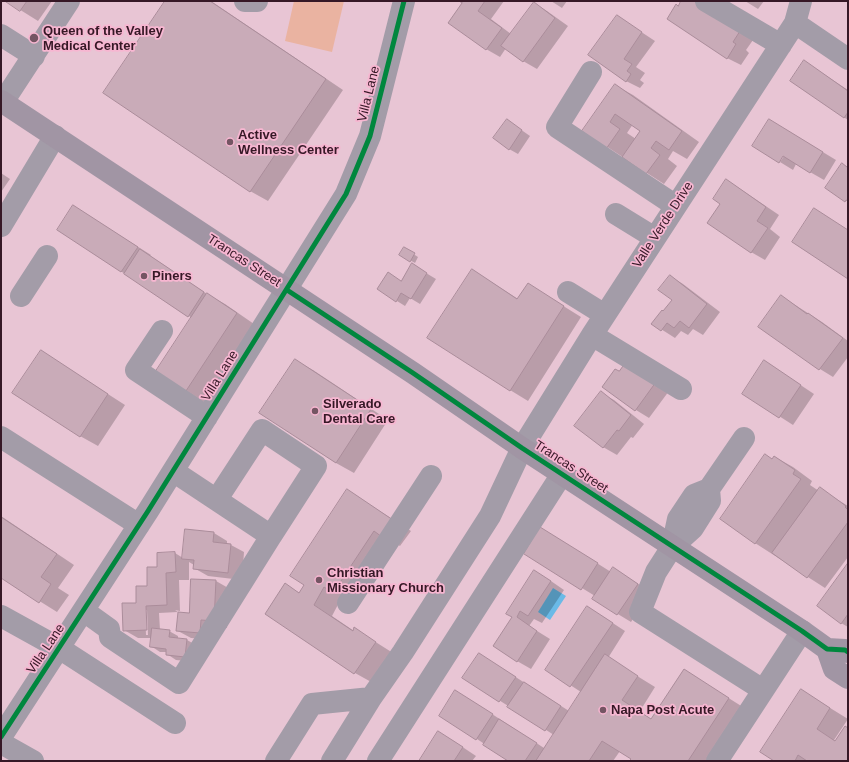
<!DOCTYPE html>
<style>
body{margin:0}
#map{position:relative;width:849px;height:762px;overflow:hidden;background:#e8c5d4;font-family:Helvetica,sans-serif}
canvas{display:block}
.frame{position:absolute;inset:0;border:2px solid #361826;pointer-events:none}
</style>
<div id="map">
<canvas width="849" height="762"></canvas>
<div class="frame"></div>
</div>
<script>
const c = document.querySelector('canvas').getContext('2d');
c.lineJoin = 'round';
function fill(path, color) { c.fillStyle = color; c.fill(path, 'evenodd'); }
function stroke(path, color, width, dash) { c.strokeStyle = color; c.lineWidth = width; c.lineCap = dash ? 'butt' : 'round'; c.setLineDash(dash || []); c.stroke(path); }
function drawText(font, color, halo, rows, align = 'center') {
  c.font = font + ' Helvetica,sans-serif'; c.lineWidth = 3.5; c.setLineDash([]); c.textBaseline = 'middle'; c.strokeStyle = halo; c.fillStyle = color; for (const [text, x, y, turn = 0] of rows) {
    c.save(); c.translate(x, y); c.rotate((+turn || 0) * Math.PI / 180); c.textAlign = isNaN(turn) ? turn : align; if (halo) c.strokeText(text, 0, 0); c.fillText(text, 0, 0); c.restore();
  }
}
const green = new Path2D(`
 M294 1H344L332 52 285 41Z`);
const water = new Path2D(`
 M553 588 566 596 550 620 538 612Z`);
const shadow = new Path2D(`
 M6 1H52L38 21Z
 M166 1H211L343 90 268 201 250 191Z
 M460 1H504L491 19 511 34 534 3 547 11 568 26 537 69 523 61 506 48 500 57 486 49 463 3Z
 M551 1H567L562 8Z
 M683 1H693L753 40 746 50 749 53 741 65 727 58 679 7Z
 M745 1H764L758 9Z
 M617 16 655 41 636 67 645 73 640 80 644 83 640 88 626 81Z
 M804 61 848 90V120L791 81Z
 M615 85 633 95 699 142 687 159 673 151 668 159 677 166 664 184 647 173 583 131ZM633 124 641 131 636 139 627 133Z
 M507 120 530 136 518 154 509 149Z
 M783 128 836 160 824 180 796 164 793 170 780 162 786 153Z
 M1 173 10 179 1 192Z
 M727 180 779 215 770 229 780 237 765 260 751 252 721 204Z
 M73 206 151 255 150 256 207 294 225 304 254 324 202 404 184 393 192 318 58 230Z
 M404 248 418 257 415 263 401 255Z
 M421 270 436 279 420 304 410 298 405 306 397 301 401 282Z
 M670 276 683 284 720 312 703 335 693 329 688 335 681 331 675 338 653 324 673 300Z
 M490 281 518 299 528 284 581 317 528 401 510 390Z
 M781 296 822 322 848 341V357L833 377 820 369 759 327Z
 M41 351 125 405 98 446 80 436Z
 M295 360 313 370 388 420 354 473 336 463 261 413Z
 M778 370 814 394 793 425 743 393Z
 M619 372 669 391 649 418 636 410Z
 M601 393 614 400 644 424 633 438 631 437 617 455 603 447Z
 M775 457 793 467 812 481 810 485 819 491 820 489 848 506V557L825 588 755 543 773 460Z
 M347 490 411 531 400 546 392 541 342 597 332 616 354 631 355 629 393 653 373 683 355 673 266 614 285 585 300 593 305 585Z
 M1 516 74 565 58 588 69 595 57 612 1 577Z
 M214 533 227 541V544L231 545 244 552 242 580 208 576 194 568V565L189 562V580H179L180 611 175 610 178 612 159 613 160 630 169 631 178 636V639L187 640 196 645 194 662 176 660 167 654V652H160L151 646 152 638H138L124 630 158 568V554L175 553 183 558ZM145 610H147L148 635H146Z
 M554 536 611 572 613 568 651 592 631 622 593 599 595 596 525 553Z
 M848 564V627L841 623Z
 M548 579 564 590 542 623 534 619 529 626 550 639 531 669 517 661 513 617Z
 M192 580 216 581 230 589 227 628 214 627 213 640 191 638 178 631 190 614Z
 M588 607 625 631 608 658 655 687 640 711 652 720 684 670 746 709 713 761H630L632 759 620 751 613 761H510L477 739 469 699 544 748 554 735 464 678 492 662 569 711 581 692 547 670Z
 M801 690 848 719 834 740 836 742 848 729V761H776Z
 M452 740 476 756 472 761H420Z`);
const building = new Path2D(`
 M5 1H27L20 11Z
 M165 1H210L326 79 250 192 103 93Z
 M459 1H485L478 11 502 28 486 50 448 23 462 3Z
 M681 1H694L740 31 733 42 736 44 727 59 667 19 676 4 678 6Z
 M534 2 555 18 523 62 501 46Z
 M617 15 642 32 624 59 632 64 627 71 631 74 626 82 588 55Z
 M804 60 848 91V112L844 118 790 81Z
 M615 84 682 131 669 150 656 141 651 148 660 155 646 174 622 157 640 131 615 114 610 122 620 129 606 149 582 131Z
 M507 119 522 130 509 150 493 138Z
 M769 119 823 152 810 173 783 156 779 163 752 146Z
 M842 163 847 167 848 166V201L846 200 845 202 825 188Z
 M726 179 766 207 757 221 768 228 751 253 707 223 720 204 713 199Z
 M73 205 138 247 121 272 57 230Z
 M814 208 848 230V279L792 242Z
 M404 247 415 253 410 262 399 255Z
 M140 249 204 292 188 317 124 274Z
 M412 263 427 273 411 299 401 293 396 302 377 289 388 272 401 281Z
 M472 269 517 299 528 283 564 306 510 391 427 338Z
 M670 275 707 304 689 328 680 321 674 328 667 323 661 331 651 324 662 310 663 311 672 300 658 290Z
 M207 293 237 313 184 394 154 374Z
 M781 295 807 314 808 313 843 338 819 370 758 327Z
 M41 350 108 394 80 437 12 393Z
 M295 359 371 409 336 463 259 413Z
 M764 360 801 385 779 418 742 394Z
 M627 361 656 382 635 411 602 387 615 369 619 371Z
 M601 391 631 415 619 431 617 430 603 448 574 426Z
 M765 454 772 459 774 456 795 470 793 474 801 479 755 544 720 519Z
 M820 487 846 506 845 507 848 510V522L807 578 772 553Z
 M347 489 393 520 382 537 374 531 333 593 324 587 314 605 353 631 354 627 376 642 354 674 265 614 285 583 299 593 304 585 290 576Z
 M1 517 57 554 41 577 51 584 39 603 1 578Z
 M540 527 598 563 581 590 524 554Z
 M185 529 214 532 213 542 231 544 228 573 193 569 194 560 182 559Z
 M175 552 176 572 166 573 167 605 146 606 147 630 123 631 122 603H136V586H147V567H157V553Z
 M848 563V614L841 624 817 606Z
 M613 567 638 584 617 615 592 599Z
 M534 570 551 581 528 616 520 611 517 617 537 631 517 662 493 646 512 617 506 614Z
 M191 579 216 580 214 621 201 620 200 633 176 631 178 612 189 613Z
 M587 606 613 623 570 687 545 670Z
 M152 628 170 630 169 637 187 639 185 657 166 655V649L150 647Z
 M479 653 516 677 499 702 462 678Z
 M605 654 638 676 622 700 651 719 684 669 729 698 688 761H629L631 759 602 741 589 761H536Z
 M524 682 561 706 545 731 507 707Z
 M801 689 830 708 817 729 835 741 845 726 848 728V761H807L798 755 795 761H774L760 752Z
 M455 690 493 714 476 740 439 716Z
 M499 719 537 743 525 761H508L483 745Z
 M438 731 463 747 454 761H419Z`);
const minor = new Path2D(`
 M245 1H257
 M706 1 781 45
 M795 23 848 59
 M1 35 34 56
 M591 72 557 127 676 206
 M3 102 69 1
 M616 214 655 238
 M1 226 55 136
 M568 292 605 315
 M21 296 47 256
 M162 331 136 370 207 417
 M592 335 681 389
 M1 437 139 525
 M173 471 271 536 316 466 262 430 217 499
 M709 489 744 438
 M672 547 678 519 694 495 709 489 710 501 693 528 672 547 656 572 640 612 763 690
 M348 603 431 476
 M84 611 109 629 110 637 179 683 271 536
 M1 616 59 648 175 723
 M1 737 148 511 346 194 370 136 404 1
 M1 743 33 761
 M276 761 312 704 371 698
 M332 761 371 698 403 652 490 516 522 448 592 335 795 23 801 1
 M378 761 562 474
 M717 761 802 631`);
const major = new Path2D(`
 M1 101 413 373 522 448 802 631 827 649 845 650 848 652
 M827 649 834 669 848 678`);
const cycleway = new Path2D(`
 M287 290 413 373 522 448 802 631 827 649 845 650 848 652
 M1 737 148 511 346 194 370 136 404 1`);
const markers = [
 [34,38,5,"#745563"],
 [230,142,4,"#745563"],
 [144,276,4,"#745563"],
 [315,411,4,"#745563"],
 [319,580,4,"#745563"],
 [603,710,4,"#745563"]
];
const poiNames = [
 ["Queen of the Valley",43,31],
 ["Medical Center",43,46],
 ["Active",238,135],
 ["Wellness Center",238,150],
 ["Piners",152,276],
 ["Silverado",323,404],
 ["Dental Care",323,419],
 ["Christian",327,573],
 ["Missionary Church",327,588],
 ["Napa Post Acute",611,710]
];
const streetNames = [
 ["Villa Lane",369,94,-76],
 ["Valle Verde Drive",663,225,-57],
 ["Trancas Street",244,261,33],
 ["Villa Lane",220,376,-58],
 ["Trancas Street",571,467,33],
 ["Villa Lane",46,649,-56]
];
fill(green, '#eab3a1');
fill(water, '#6abae7');
fill(shadow, '#0003');
fill(building, '#c9abb8');
stroke(building, '#aa8c9a', 1);
stroke(minor, '#a39ca8', 22);
stroke(major, '#a195a4', 22);
stroke(cycleway, '#00873e', 5);
for (const [x, y, r, color] of markers) { const dot = new Path2D(); dot.arc(x, y, r, 0, 2 * Math.PI); c.fillStyle = color; c.fill(dot); stroke(dot, '#f7b6d1', 1.5); }
drawText('bold 13px', '#361826', '#f7b6d1', poiNames, 'left');
drawText('13px', '#361826', '#f7b6d1', streetNames);
</script>
